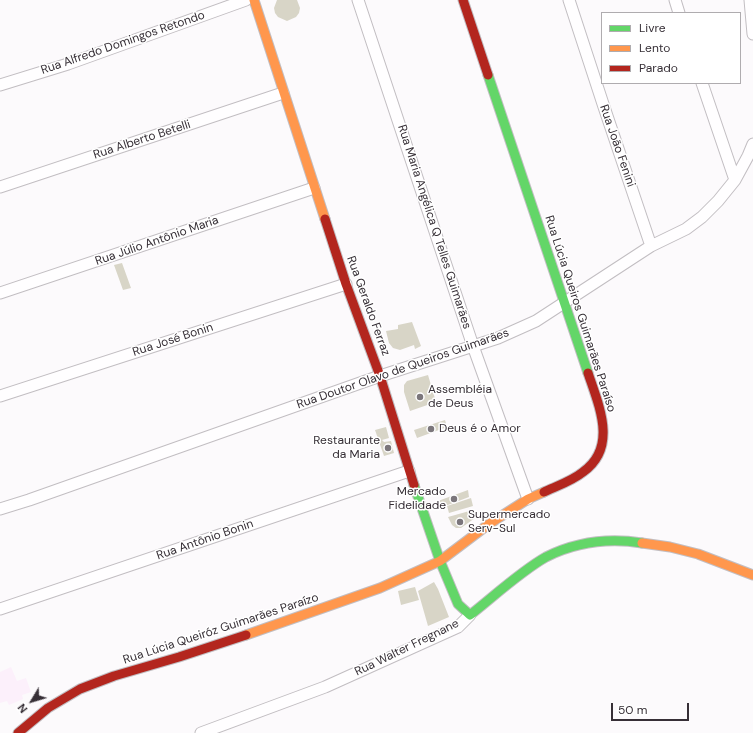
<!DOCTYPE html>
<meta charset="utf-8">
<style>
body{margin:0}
#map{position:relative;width:753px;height:733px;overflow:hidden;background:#fcfafc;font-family:"DM Sans",sans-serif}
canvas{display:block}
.legend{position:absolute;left:601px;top:12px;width:140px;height:72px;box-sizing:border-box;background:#fff;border:1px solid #afacaf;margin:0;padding:5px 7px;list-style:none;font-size:12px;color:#362f36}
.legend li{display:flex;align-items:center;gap:8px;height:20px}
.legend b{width:20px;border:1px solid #afacaf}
.north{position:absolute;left:12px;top:681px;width:40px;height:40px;-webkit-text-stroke:3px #fff;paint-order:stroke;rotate:232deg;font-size:11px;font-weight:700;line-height:16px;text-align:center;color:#362f36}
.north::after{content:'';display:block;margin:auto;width:14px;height:18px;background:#362f36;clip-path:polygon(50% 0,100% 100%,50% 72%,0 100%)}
.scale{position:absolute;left:611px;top:703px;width:78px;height:18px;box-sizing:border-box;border:2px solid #362f36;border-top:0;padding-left:5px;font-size:12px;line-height:14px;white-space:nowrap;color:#362f36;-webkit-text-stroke:3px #fff;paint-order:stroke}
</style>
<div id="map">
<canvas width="753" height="733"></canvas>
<ul class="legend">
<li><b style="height:5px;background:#63d668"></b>Livre</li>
<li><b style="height:5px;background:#ff974d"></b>Lento</li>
<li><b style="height:5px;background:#b3261e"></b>Parado</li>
</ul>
<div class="north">N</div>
<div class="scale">50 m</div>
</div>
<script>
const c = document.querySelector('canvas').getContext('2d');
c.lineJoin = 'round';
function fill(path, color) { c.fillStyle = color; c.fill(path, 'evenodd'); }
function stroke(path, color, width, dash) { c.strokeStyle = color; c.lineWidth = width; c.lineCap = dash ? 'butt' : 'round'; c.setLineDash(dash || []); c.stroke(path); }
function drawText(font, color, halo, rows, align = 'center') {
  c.font = font + ' "DM Sans",sans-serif'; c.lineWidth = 3; c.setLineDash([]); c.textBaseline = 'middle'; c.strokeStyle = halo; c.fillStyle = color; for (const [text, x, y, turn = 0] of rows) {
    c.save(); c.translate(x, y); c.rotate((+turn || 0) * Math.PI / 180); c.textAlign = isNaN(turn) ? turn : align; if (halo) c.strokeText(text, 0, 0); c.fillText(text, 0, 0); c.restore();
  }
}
const built = new Path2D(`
 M11 667 17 681 26 678 31 692 22 695 23 699 9 705 7 701 0 703V672Z`);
const building = new Path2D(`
 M277 0H297L300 8 299 13 296 17 287 21 278 17 275 13 274 8Z
 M122 263 131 288 123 290 114 265Z
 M412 322 421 346 415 349 414 345 400 350 393 348 389 343 386 331 398 329V325Z
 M428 375 436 402 410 411 404 392V385L407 381Z
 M445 420 447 427 417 438 414 430Z
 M386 427 389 438 382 440 384 442 391 441 394 453 384 456 375 430Z
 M468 490 469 497 440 508 438 501Z
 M471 498 473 506 449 513 447 506Z
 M473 510 475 518 461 528H456L452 525 448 517Z
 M434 582 438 589 449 617 428 626 418 591Z
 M415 587 419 600 401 605 398 591Z`);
const street = new Path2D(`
 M358 0 473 346 528 499
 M569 0 604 107 651 246
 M675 0 679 13
 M750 0 753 34
 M702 83 735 180
 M0 85 68 64 246 0
 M0 187 283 93
 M0 293 314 188
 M0 396 346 284
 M0 509 29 500 380 376 498 338 536 321 651 246 686 229 702 217 718 201 735 180 748 156 753 144
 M0 609 409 471
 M201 733 325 687 458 627 470 615`);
const fast = new Path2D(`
 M488 75 588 373
 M414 485 440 561 458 604 470 615C493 597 521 571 546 557 576 542 610 538 642 543`);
const slow = new Path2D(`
 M254 0 325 219
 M642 543 670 547 698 554 753 575
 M246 635 380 588 440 561 489 524 528 499 544 492`);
const jam = new Path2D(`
 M463 0 488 75
 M325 219 346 284 380 376 414 485
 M544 492C557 486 572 481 583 472 618 447 599 406 588 373
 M18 733 48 708 80 689 114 676 179 657 246 635`);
const markers = [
 [420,397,4,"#7b767b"],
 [431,429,4,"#7b767b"],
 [388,448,4,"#7b767b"],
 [454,499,4,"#7b767b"],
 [460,522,4,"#7b767b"]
];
const streetNames = [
 ["Rua Alfredo Domingos Retondo",123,43,-19],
 ["Rua Alberto Betelli",142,140,-18],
 ["Rua João Fenini",617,146,71],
 ["Rua Maria Angélica Q Telles Guimarães",434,227,72],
 ["Rua Júlio Antônio Maria",157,241,-19],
 ["Rua Geraldo Ferraz",368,306,70],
 ["Rua Lúcia Queiros Guimarães Paraíso",580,314,72],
 ["Rua José Bonin",173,340,-18],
 ["Rua Doutor Olavo de Queiros Guimarães",403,369,-19],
 ["Rua Antônio Bonin",205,540,-19],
 ["Rua Lúcia Queiróz Guimarães Paraízo",221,629,-18],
 ["Rua Walter Fregnane",407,648,-26]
];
const poiNames = [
 ["Assembléia",428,390],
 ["de Deus",428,404],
 ["Deus é o Amor",439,429],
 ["Restaurante",380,441,"right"],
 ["da Maria",380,455,"right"],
 ["Mercado",446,492,"right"],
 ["Fidelidade",446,506,"right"],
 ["Supermercado",468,515],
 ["Serv-Sul",468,529]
];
fill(built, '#fcf0fb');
fill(building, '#d8d5c7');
stroke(street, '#c2bec2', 13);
stroke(fast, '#c2bec2', 11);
stroke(slow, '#c2bec2', 11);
stroke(jam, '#c2bec2', 11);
stroke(street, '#fffeff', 11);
stroke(fast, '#63d668', 9);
stroke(slow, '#ff974d', 9);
stroke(jam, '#b3261e', 9);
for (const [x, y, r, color] of markers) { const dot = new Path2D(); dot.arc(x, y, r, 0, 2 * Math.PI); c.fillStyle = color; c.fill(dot); stroke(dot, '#fff', 1.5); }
drawText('12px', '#362f36', '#fff', streetNames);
drawText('12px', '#362f36', '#fff', poiNames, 'left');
</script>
